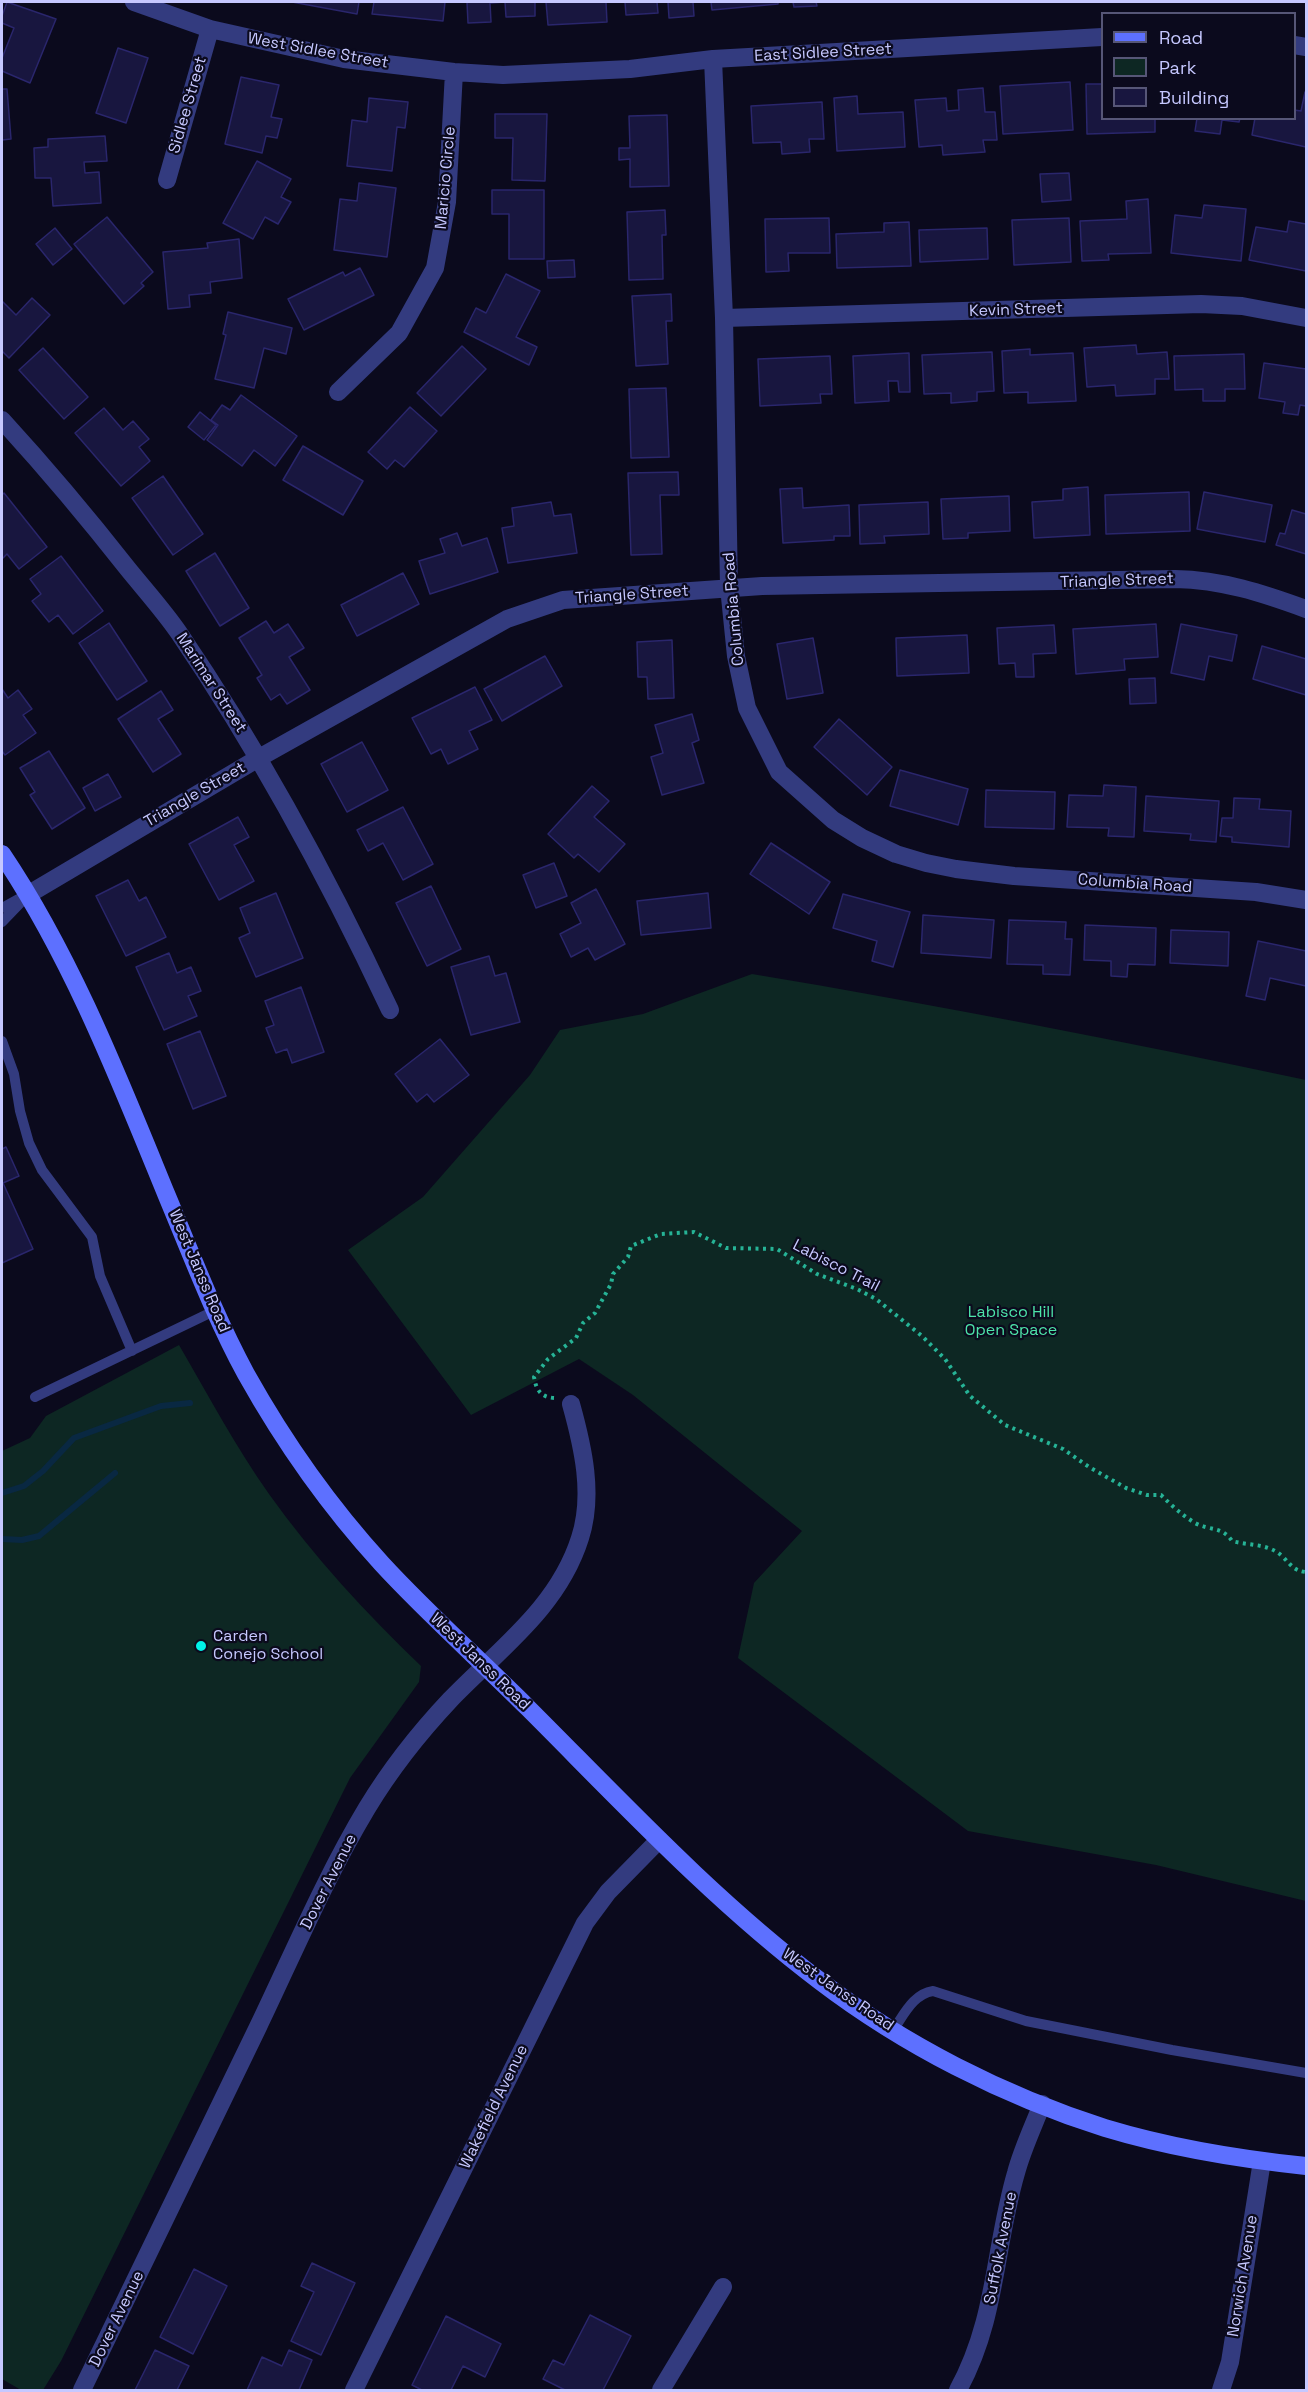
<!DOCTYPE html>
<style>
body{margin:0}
#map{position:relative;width:1308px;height:2392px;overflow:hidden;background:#0b0a1d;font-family:"Space Grotesk",sans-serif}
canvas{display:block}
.frame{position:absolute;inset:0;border:3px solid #c6c8ff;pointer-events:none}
.legend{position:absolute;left:1101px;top:12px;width:195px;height:108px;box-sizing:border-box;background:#0b0a1d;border:2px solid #565677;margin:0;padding:8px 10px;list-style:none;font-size:18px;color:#c6c8ff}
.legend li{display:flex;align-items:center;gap:12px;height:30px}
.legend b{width:30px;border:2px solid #565677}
</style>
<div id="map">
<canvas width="1308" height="2392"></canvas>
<div class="frame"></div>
<ul class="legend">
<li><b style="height:8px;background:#5d70ff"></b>Road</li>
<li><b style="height:16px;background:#0d2723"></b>Park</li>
<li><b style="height:16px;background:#18163f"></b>Building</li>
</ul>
</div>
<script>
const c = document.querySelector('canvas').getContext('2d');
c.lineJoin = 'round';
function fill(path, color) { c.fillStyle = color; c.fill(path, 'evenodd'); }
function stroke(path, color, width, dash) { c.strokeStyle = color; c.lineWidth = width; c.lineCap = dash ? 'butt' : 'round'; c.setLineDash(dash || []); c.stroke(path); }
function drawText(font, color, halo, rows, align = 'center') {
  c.font = font + ' "Space Grotesk",sans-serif'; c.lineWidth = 4.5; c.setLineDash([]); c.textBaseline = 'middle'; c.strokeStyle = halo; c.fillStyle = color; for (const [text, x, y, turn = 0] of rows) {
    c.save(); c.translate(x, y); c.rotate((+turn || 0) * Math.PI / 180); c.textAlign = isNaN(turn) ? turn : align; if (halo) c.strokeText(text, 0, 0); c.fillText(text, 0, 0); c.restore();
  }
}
const green = new Path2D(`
 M752 974C938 1005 1122 1041 1306 1080V1901L1156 1865 968 1831 738 1658 754 1583 802 1531 633 1395 579 1359 471 1415 348 1250 423 1197 530 1075 560 1030 643 1014Z
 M179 1345C208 1395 236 1447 269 1494 313 1556 366 1613 421 1666L419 1682 350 1778 61 2361 43 2390H21L2 2379V1451L30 1438 46 1416Z`);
const stream = new Path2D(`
 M2 1493 24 1486 43 1471 74 1438 161 1406 190 1403
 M2 1539 22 1540 39 1536 115 1473`);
const building = new Path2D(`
 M7 2 56 19 30 83 2 71V58L14 28 2 23V16Z
 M292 2H359L357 14Z
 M374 2H445L443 21 372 14Z
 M467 2H535V16L506 17 505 2 490 3 491 22 468 23Z
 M546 2H606L607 22 548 25Z
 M625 2H657L658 13 626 15Z
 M668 2H693L694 16 669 18Z
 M711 2H778V4L712 10Z
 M793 2H816L817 6 794 7Z
 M118 48 148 58 126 123 96 113Z
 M241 77 279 85 271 117 282 119 277 138 266 136 262 153 225 144Z
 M1070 82 1073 130 1003 134 1000 86Z
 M1086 84H1102V118H1155V132L1087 134Z
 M983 88 985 112H995L997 140H983L985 152 943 155 942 145 919 147 915 100 946 98 947 111 959 110 958 90Z
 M2 89H7L11 139 2 140Z
 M1305 92 1306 147 1252 135 1255 118H1294V110L1301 111Z
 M857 96 858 114 903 112 905 147 837 151 834 98Z
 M369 98 408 102 405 128 397 127 392 171 347 166 352 120 367 122Z
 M822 102 824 139H809L810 152 782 154 781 142 753 143 751 106Z
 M495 114H547L545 181 512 180 513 138H495Z
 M667 115 669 186 630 187V159L619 160V148H630L629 116Z
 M1197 118H1240L1239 122 1222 120 1220 134 1195 131Z
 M105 136 107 161 84 162 85 173 99 172 101 203 53 206 51 178H35L34 148 48 147V139Z
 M257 161 291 179 281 197 291 202 278 224 265 217 253 239 223 223Z
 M1069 173 1071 200 1042 202 1040 174Z
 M359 183 396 188 387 257 334 250 340 199 357 201Z
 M492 190H544V259H509V214H492Z
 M1148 199 1151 253 1108 254 1109 260 1082 261 1080 221 1127 219 1126 201Z
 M1204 205 1246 209 1241 261 1171 253 1175 215 1202 218Z
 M665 210 666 235H662L663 279 629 280 627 212Z
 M107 217 153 272 141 283 144 286 124 304 74 244Z
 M829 218 830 253H788L789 271 766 272 765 219Z
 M1069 218 1071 262 1014 265 1012 220Z
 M1289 221 1306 224V271L1249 260 1256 227 1287 232Z
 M909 222 911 266 837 268 836 234 884 232V223Z
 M55 228 72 249 53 265 36 244Z
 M987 228 988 259 920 262 919 230Z
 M239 239 242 278 210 282 211 293 189 295 190 307 168 309 163 252 208 248 207 243Z
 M574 260 575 277 548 278 547 261Z
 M360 268 374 295 304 330 288 299 343 272 345 276Z
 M506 274 540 291 516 337 537 347 529 365 464 332 476 308 486 313Z
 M671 294 672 321H666L668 364 636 366 632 296Z
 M32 298 50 315 9 358 2 351V301L16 315Z
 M228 312 292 328 286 354 264 348 254 388 215 379 226 335 223 334Z
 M1136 345 1137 354 1167 352 1169 379H1155V394L1116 396 1115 385 1087 387 1084 348Z
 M462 346 486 369 441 416 417 393Z
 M43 348 88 397 64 419 19 370Z
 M1030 349V355L1073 353 1076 401 1028 403V392L1004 393 1002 351Z
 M992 352 994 391 977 392V401L951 403V393L924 394 922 355Z
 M909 353 910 392H899L898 381H888L889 401 855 403 853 356Z
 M1244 354 1245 389H1225V401H1203V389L1175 390 1174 356Z
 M830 356 832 394H820L821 403 760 406 758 359Z
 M1264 363 1306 369V406L1300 405 1298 415 1283 413 1285 402 1259 398Z
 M666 388 669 457 631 458 629 389Z
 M241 395 297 436 275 466 254 450 242 466 207 440 218 425 211 420 222 405 230 410Z
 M410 407 437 431 404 467 395 460 387 469 368 452Z
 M104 408 123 430 133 421 149 439 139 447 150 461 121 486 75 433Z
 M200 412 216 425 204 440 188 427Z
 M303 446 363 481 343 515 283 480Z
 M678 472 679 495H660L662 554 631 555 628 473Z
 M163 476 203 534 173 555 132 498Z
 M1088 487 1090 535 1034 538 1032 502 1063 500V489Z
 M802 488 803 508 849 505 850 536H834V540L783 543 780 489Z
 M1189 492 1190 531 1106 534 1105 495Z
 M1204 492 1272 505 1265 542 1197 529Z
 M4 493 47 547 19 569 7 554 2 559V495Z
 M1009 496 1010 531 968 533V538L943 539 941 499Z
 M551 502 554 516 571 514 577 553 508 563 502 528 514 526 512 508Z
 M928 502 929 534 884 536 885 543 860 544 859 505Z
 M1292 510 1306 514V554L1276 545 1280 533 1285 534Z
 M457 533 462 546 487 538 498 572 430 594 419 561 445 553 440 539Z
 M215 553 249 608 220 626 186 571Z
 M61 556 103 611 73 634 58 615 49 622 32 601 41 594 30 579Z
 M403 573 419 604 357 636 341 605Z
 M266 621 274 633 288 624 304 648 289 657 310 690 287 704 280 694 271 700 257 678 262 675 239 638Z
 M109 623 147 681 117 700 79 643Z
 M1156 624 1158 657 1124 659 1125 670 1076 674 1073 629Z
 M1181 624 1237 635 1232 661 1209 656 1204 680 1171 673Z
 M1054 625 1056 653 1033 654 1034 677H1016L1015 663 999 664 997 628Z
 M967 635 969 673 897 676 896 638Z
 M813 638 823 693 787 699 777 644Z
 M672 640 674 698 648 699 647 677H638L637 642Z
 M1262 646 1306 659V695L1253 679Z
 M545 656 562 686 502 721 484 689Z
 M1155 678 1156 703 1130 704 1129 679Z
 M475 687 492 720 469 731 478 749 448 764 441 749 431 754 412 718Z
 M2 689 8 698 18 690 32 709 23 715 36 733 5 755 2 751Z
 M161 691 173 710 158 719 181 754 153 772 118 719Z
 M692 714 699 740 692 743 704 783 662 795 651 757 663 753 655 725Z
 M839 719 892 767 867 795 814 747Z
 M362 742 388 790 347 812 321 764Z
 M49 751 85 808 52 829 30 795 35 792 20 768Z
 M900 770 968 789 958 825 890 806Z
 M108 774 121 797 95 811 83 788Z
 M1104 785 1136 787 1134 837 1108 836 1109 828 1067 827 1069 795 1103 796Z
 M592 786 609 801 594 817 625 844 599 872 578 854 574 858 548 834Z
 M986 790 1055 792 1054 829 985 827Z
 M1146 796 1219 801 1216 842 1190 840 1191 834 1144 831Z
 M1234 798 1260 799 1259 809 1291 811 1289 847 1232 842V837L1220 836 1222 818H1233Z
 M403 807 433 864 403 880 383 843 368 851 357 830Z
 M238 817 249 837 234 845 254 881 219 900 189 844Z
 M771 843 830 882 809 914 750 874Z
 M554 863 567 896 536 908 523 875Z
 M128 880 139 901 146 897 166 937 126 956 96 896Z
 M431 886 461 949 427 966 396 903Z
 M596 889 625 944 595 960 588 948 571 957 560 934 581 923 571 903Z
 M276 893 303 958 256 977 239 938 250 933 240 908Z
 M708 893 711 928 641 935 637 901Z
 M843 894 910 912 893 967 872 961 877 941 833 928Z
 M923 915 994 920 991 958 921 953Z
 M1009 920 1066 922 1065 939H1072L1070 975 1043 974V965L1007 964Z
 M1085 925 1156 928 1155 965 1128 964 1127 977 1111 976V961L1084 960Z
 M1171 930 1229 932 1228 966 1170 963Z
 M1258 941 1306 951V986L1270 978 1265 1000 1246 996Z
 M169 953 177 973 191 967 201 991 188 996 197 1016 164 1030 136 967Z
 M489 956 495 976 506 973 520 1022 471 1035 451 967Z
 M301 987 324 1052 292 1063 287 1049 276 1053 266 1028 274 1025 265 1001Z
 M200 1031 226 1096 193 1109 167 1044Z
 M440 1039 469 1075 434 1102 427 1094 417 1102 395 1074Z
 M6 1147 19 1176 3 1183 33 1249 2 1263V1149Z
 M312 2263 355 2283 321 2355 291 2341 314 2292 301 2286Z
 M194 2269 227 2286 193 2354 160 2337Z
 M590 2315 631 2336 603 2390H565L543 2379 553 2360 564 2365Z
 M446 2316 501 2344 485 2377 463 2366 451 2390H422L412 2385Z
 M155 2350 189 2366 177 2390H135Z
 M289 2350 312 2360 299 2390H247L262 2357 282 2366Z`);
const path = new Path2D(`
 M554 1398C540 1397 536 1389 534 1377L548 1359 576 1338 583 1323 595 1313 611 1284 613 1274 628 1257 631 1246 661 1234 694 1232 726 1248 777 1249 817 1274 857 1289 876 1299 922 1336 945 1359 970 1396 1005 1425 1063 1449 1089 1467 1126 1488 1147 1495H1161C1171 1505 1182 1515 1195 1523 1210 1531 1222 1526 1232 1541 1250 1546 1269 1543 1283 1557 1291 1565 1294 1571 1306 1572`);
const lane = new Path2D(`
 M2 908 20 898
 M2 922 29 894
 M2 1041 14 1074 20 1111 29 1143 42 1170 92 1237 100 1276 132 1351
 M35 1397 214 1311
 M893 2030C904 2015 913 1994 933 1991L1026 2021 1172 2050 1306 2073`);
const street = new Path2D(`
 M134 2 210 29 344 59 454 72 503 75 630 69 713 59 1102 37
 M1294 45 1306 47
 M713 59 724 318 729 587 736 656 747 708 779 772 833 820 862 838 896 854 926 863 956 869 1014 876 1256 892 1306 900
 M167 180 210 29
 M724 318 1201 304 1242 306 1306 318
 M338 392 399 333 435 268 447 202 454 72
 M2 420C46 468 88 518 128 569 145 590 164 611 179 633 260 752 329 880 390 1010
 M29 894 257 759 507 619 563 600 762 586 1175 579C1223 580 1262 593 1306 609
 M82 2390C141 2269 199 2148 258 2027 293 1954 325 1878 367 1808 390 1770 419 1733 450 1700 498 1650 558 1608 580 1538 594 1495 583 1447 571 1404
 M354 2390 585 1923 608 1892 659 1840
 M661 2390 723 2287
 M958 2390C997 2319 994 2248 1016 2173 1022 2150 1033 2127 1042 2104
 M1221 2390 1230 2362 1262 2161`);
const secondary = new Path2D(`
 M2 854C72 958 119 1079 167 1196 192 1256 215 1317 246 1374 284 1442 329 1506 382 1564 428 1614 480 1660 528 1708 622 1802 714 1901 820 1981 904 2045 1004 2096 1105 2128 1171 2148 1239 2159 1306 2166`);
const markers = [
 [201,1646,6,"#00f1e7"]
];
const streetNames = [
 ["West Sidlee Street",318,51,10],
 ["East Sidlee Street",823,53,-3],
 ["Sidlee Street",188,105,-74],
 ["Maricio Circle",446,178,-85],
 ["Kevin Street",1016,310,-2],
 ["Triangle Street",1117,581,-2],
 ["Triangle Street",632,595,-4],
 ["Columbia Road",734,609,-95],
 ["Marimar Street",211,683,57],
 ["Triangle Street",195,795,-30],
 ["Columbia Road",1135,884,4],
 ["Labisco Trail",836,1266,27],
 ["West Janss Road",199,1271,67],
 ["West Janss Road",480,1662,44],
 ["Dover Avenue",329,1882,-63],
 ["West Janss Road",838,1990,35],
 ["Wakefield Avenue",494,2107,-64],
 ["Suffolk Avenue",1001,2248,-79],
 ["Norwich Avenue",1243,2276,-81],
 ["Dover Avenue",117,2319,-64]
];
const parkNames = [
 ["Labisco Hill",1011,1313],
 ["Open Space",1011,1331]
];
const poiNames = [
 ["Carden",213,1637],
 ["Conejo School",213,1655]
];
fill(green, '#0d2723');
stroke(stream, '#092842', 6);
fill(building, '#18163f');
stroke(building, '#2a266c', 1.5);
stroke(path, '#26b396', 4, [3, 4.5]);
stroke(lane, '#333b7f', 10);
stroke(street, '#333b7f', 18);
stroke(secondary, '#5d70ff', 18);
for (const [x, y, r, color] of markers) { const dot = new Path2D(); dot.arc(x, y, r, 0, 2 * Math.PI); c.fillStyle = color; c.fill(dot); stroke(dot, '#0b0a1d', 2); }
drawText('16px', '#c6c8ff', '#0b0a1d', streetNames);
drawText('16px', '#4de4a9', '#0b0a1d', parkNames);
drawText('16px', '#c6c8ff', '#0b0a1d', poiNames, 'left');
</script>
